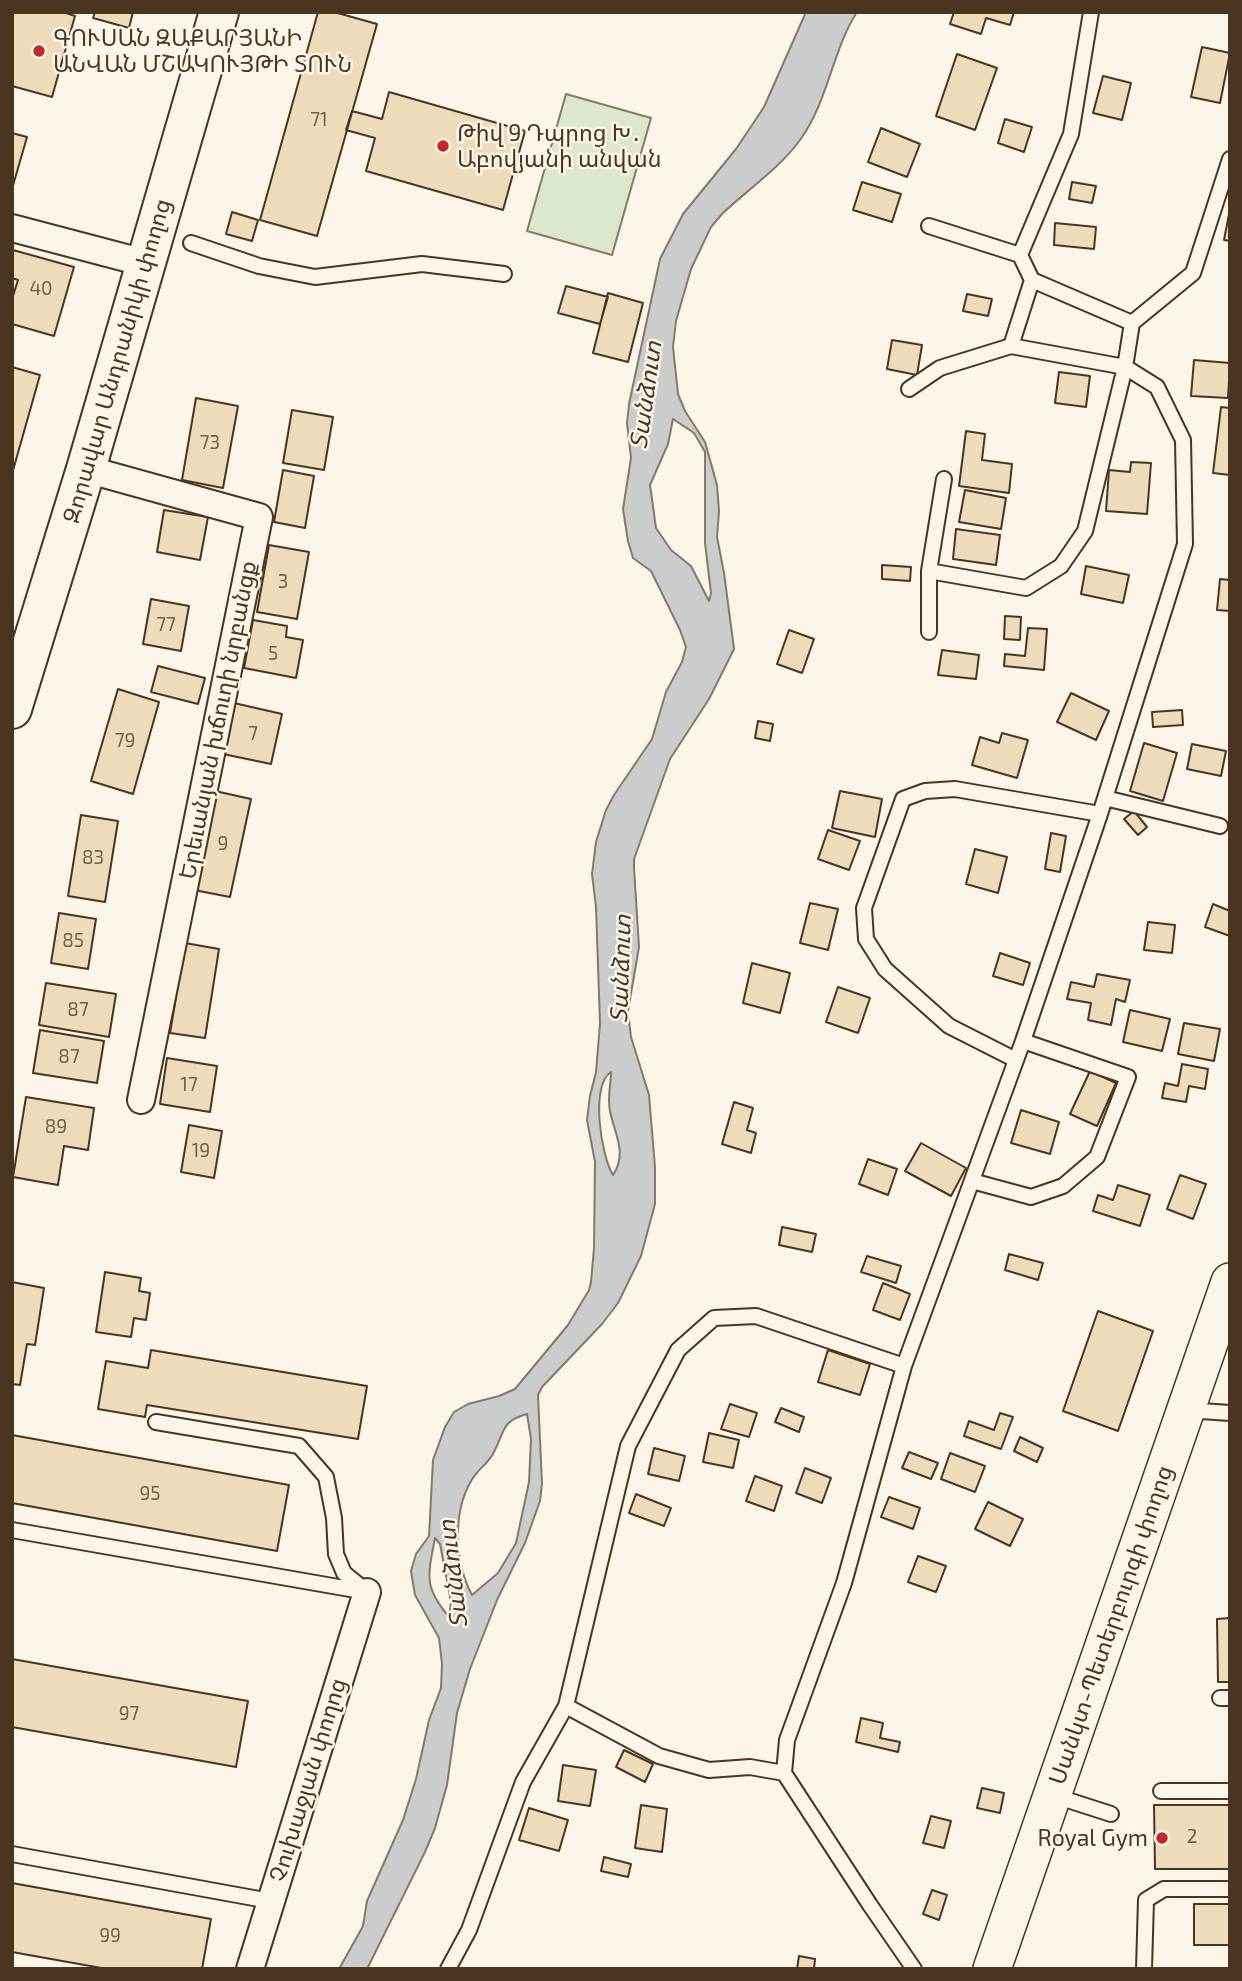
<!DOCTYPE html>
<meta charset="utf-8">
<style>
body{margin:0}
#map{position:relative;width:1242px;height:1981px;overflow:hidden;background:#fbf6e9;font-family:"Exo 2",sans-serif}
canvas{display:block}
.frame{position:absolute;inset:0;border:14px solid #4a3520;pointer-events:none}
</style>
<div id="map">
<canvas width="1242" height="1981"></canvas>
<div class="frame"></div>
</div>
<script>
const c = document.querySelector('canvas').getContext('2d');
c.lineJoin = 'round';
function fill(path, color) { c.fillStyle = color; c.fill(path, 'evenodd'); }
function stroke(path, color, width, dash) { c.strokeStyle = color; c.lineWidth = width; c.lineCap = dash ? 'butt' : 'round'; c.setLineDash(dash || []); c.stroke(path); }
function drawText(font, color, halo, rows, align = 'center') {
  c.font = font + ' "Exo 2","Noto Sans Armenian",sans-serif'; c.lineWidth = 5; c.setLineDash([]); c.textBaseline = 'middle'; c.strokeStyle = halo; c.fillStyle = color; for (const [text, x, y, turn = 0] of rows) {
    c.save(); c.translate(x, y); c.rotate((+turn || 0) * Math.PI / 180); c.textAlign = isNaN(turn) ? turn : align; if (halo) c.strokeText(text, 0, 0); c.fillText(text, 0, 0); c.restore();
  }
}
const green = new Path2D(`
 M566 94 651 118 612 255 527 231Z`);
const water = new Path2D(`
 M806 12H857C832 51 828 102 800 140 780 168 747 190 722 214L711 227 691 269 676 321 673 347 678 394 685 411 705 442 717 485 719 511 717 537 724 573 734 649 709 699 670 759 634 859V868L639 947 628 1011 631 1037 649 1095 655 1167V1204L641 1256 618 1303 602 1324 542 1387 538 1395 542 1484 540 1501 525 1543 497 1600 470 1669 457 1713 447 1785 435 1828 425 1852 367 1969H339L363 1926 367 1901 403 1820 416 1779 429 1720 441 1688 442 1664 439 1638 415 1595 411 1571 416 1554 429 1536 433 1460 445 1427 454 1412 468 1404 499 1396 515 1389 568 1325 589 1290 591 1282 594 1248 595 1162 587 1120 590 1096 596 1072 600 1024 596 907 592 874 596 842 606 810 614 795 652 739 666 692 682 662 686 647 680 630 651 571 633 558 628 541 623 509 631 458 627 423 629 404 660 259 683 214 736 149 764 107ZM673 419 694 433 705 452V543L711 593 709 601 691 566 671 550 656 528 650 485 668 444ZM611 1072C611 1084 607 1098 610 1111 614 1133 628 1153 613 1175 601 1156 590 1085 611 1072ZM527 1414 531 1439 529 1482 516 1543 498 1573 472 1595C455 1563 452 1514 471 1481 477 1470 489 1463 494 1452 505 1431 501 1421 527 1414ZM435 1538 440 1544 451 1602 449 1617C423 1586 428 1576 435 1538Z`);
const building = new Path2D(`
 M12 12H63L75 16 52 97 12 86Z
 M95 12H133L129 28 93 18Z
 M318 12H334L377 24 317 236 260 220Z
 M954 12H1014L1010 25 986 18 981 34 950 24Z
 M1202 47 1230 53 1220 103 1191 97Z
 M957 54 997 68 975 130 936 116Z
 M1103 76 1131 83 1122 120 1093 113Z
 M389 92 525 131 503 210 366 171 375 138 346 130 352 111 382 119Z
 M1005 119 1032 127 1024 152 998 143Z
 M881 128 920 144 907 177 868 162Z
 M12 133 27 137 12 189Z
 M862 182 901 194 892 222 853 210Z
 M1072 182 1096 186 1092 203 1069 199Z
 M1230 209V241L1224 240Z
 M232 212 258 220 252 241 226 234Z
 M1055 223 1096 227 1094 249 1054 245Z
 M13 250 74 267 54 336 12 324V299L18 280 12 278Z
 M566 286 608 297 600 324 558 313Z
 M608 293 643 303 628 362 593 353Z
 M967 294 992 299 988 316 963 311Z
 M892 340 922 345 917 375 887 369Z
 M1194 360 1230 363 1228 398 1191 396Z
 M12 367 40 375 12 474Z
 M1059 372 1090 376 1086 407 1055 403Z
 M196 398 238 406 223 488 182 480Z
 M1221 407 1230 408V475L1213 473Z
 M292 410 333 417 324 470 283 463Z
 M966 431 985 434 982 460 1012 464 1009 493 959 486Z
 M1131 462 1151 463 1147 514 1106 511 1109 470 1130 472Z
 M283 470 314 476 305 528 274 522Z
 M965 490 1006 498 1001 529 959 522Z
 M164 510 208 517 200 560 157 552Z
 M956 529 1000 535 996 565 953 559Z
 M269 545 309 552 297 619 257 612Z
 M882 565 911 567 910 581 882 579Z
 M1086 566 1129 575 1123 603 1081 594Z
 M1220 579 1230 580V611L1217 610Z
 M151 599 189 606 181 651 143 644Z
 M1005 616 1021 617 1020 640 1004 639Z
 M253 620 287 626 286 637 303 640 296 678 244 668Z
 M1028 628 1047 629 1044 670 1004 666 1005 654 1025 656Z
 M789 630 814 639 802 673 777 664Z
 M942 650 979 655 976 679 938 675Z
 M158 666 205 678 198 704 151 692Z
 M118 689 159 702 133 794 91 781Z
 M1071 693 1109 711 1096 740 1057 722Z
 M234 703 282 714 271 764 223 754Z
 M1182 710 1183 725 1153 727 1152 712Z
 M758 721 773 724 770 741 755 738Z
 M1002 733 1028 740 1017 778 972 765 980 737 999 743Z
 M1144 743 1177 753 1163 801 1130 791Z
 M1192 744 1226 751 1221 776 1187 769Z
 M215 791 251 799 230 897 194 890Z
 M840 791 882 799 875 837 832 828Z
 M1134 811 1147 827 1138 835 1124 819Z
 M81 815 118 821 105 902 68 896Z
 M828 830 860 841 849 870 818 859Z
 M1051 833 1066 836 1060 872 1045 869Z
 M975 849 1007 857 998 893 966 884Z
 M810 903 838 909 828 950 800 943Z
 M1213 904 1230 911V936L1205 927Z
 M59 913 96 919 88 969 51 963Z
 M1148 922 1175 925 1172 953 1144 950Z
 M185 943 219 949 205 1038 170 1033Z
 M1000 953 1030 963 1023 985 993 976Z
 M752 963 790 973 780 1013 743 1003Z
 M1097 974 1130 980 1125 1002 1116 999 1111 1025 1088 1020 1091 1003 1067 999 1071 982 1094 987Z
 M46 983 116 994 109 1037 39 1025Z
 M838 987 870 998 858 1033 826 1022Z
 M1130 1010 1170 1019 1162 1051 1123 1042Z
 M1184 1023 1220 1029 1214 1061 1178 1054Z
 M40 1030 104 1041 97 1083 33 1073Z
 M167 1058 217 1066 210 1112 160 1104Z
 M1182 1064 1208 1069 1205 1089 1189 1086 1186 1102 1162 1098 1165 1083 1178 1086Z
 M1090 1071 1116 1083 1097 1126 1070 1114Z
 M26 1097 94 1108 88 1150 64 1146 58 1185 13 1177Z
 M734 1102 753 1108 747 1130 756 1133 751 1153 722 1144Z
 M1021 1110 1059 1122 1050 1154 1011 1143Z
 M189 1125 222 1131 214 1178 181 1172Z
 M921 1143 966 1168 951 1196 905 1171Z
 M868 1159 897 1169 888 1195 859 1184Z
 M1180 1175 1206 1184 1193 1219 1167 1209Z
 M1118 1185 1150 1195 1140 1226 1093 1211 1098 1195 1113 1200Z
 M782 1227 816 1234 812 1252 779 1245Z
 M1009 1254 1043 1263 1038 1280 1005 1270Z
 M867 1256 901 1266 896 1283 861 1272Z
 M105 1272 141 1278 139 1291 150 1293 146 1320 134 1318 131 1337 96 1332Z
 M12 1282 44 1288 35 1345 27 1344 20 1385 12 1384Z
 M883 1283 910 1294 900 1320 873 1310Z
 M1098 1311 1153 1331 1118 1431 1063 1411Z
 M151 1350 367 1386 358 1439 147 1405 145 1417 98 1409 106 1361 148 1368Z
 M828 1350 870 1364 860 1395 818 1382Z
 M730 1404 757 1413 749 1437 721 1429Z
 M781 1408 804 1417 799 1432 775 1422Z
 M1000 1413 1013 1417 1001 1449 964 1436 969 1421 994 1430Z
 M709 1433 739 1440 733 1468 703 1462Z
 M12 1435 289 1485 277 1551 12 1503Z
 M1020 1437 1043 1448 1037 1462 1014 1451Z
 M654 1448 685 1456 679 1481 648 1474Z
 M909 1452 938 1463 931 1479 902 1468Z
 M950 1453 985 1466 975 1492 941 1479Z
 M805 1468 831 1478 822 1503 796 1493Z
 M755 1476 782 1486 774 1511 746 1501Z
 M636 1494 671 1508 664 1526 629 1513Z
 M889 1497 920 1508 913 1529 881 1517Z
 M988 1502 1023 1519 1010 1546 975 1529Z
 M918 1556 946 1566 936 1592 908 1582Z
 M1230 1618V1682H1218L1217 1619Z
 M12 1659 248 1701 236 1767 12 1727Z
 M861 1718 883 1723 880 1738 900 1742 898 1752 856 1742Z
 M624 1750 653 1764 645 1782 616 1767Z
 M563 1765 596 1770 590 1806 558 1801Z
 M982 1788 1004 1793 1000 1813 977 1808Z
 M641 1805 667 1809 662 1852 635 1848Z
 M1154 1805H1230V1869H1155Z
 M529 1808 568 1820 559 1851 519 1840Z
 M931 1816 951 1821 944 1848 923 1843Z
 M604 1857 631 1864 628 1877 601 1871Z
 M12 1883 211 1919 202 1969H107L12 1952Z
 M932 1890 947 1895 939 1920 923 1914Z
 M1194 1904H1230V1945H1194Z
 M799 1956 815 1959 814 1969H797Z`);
const lane = new Path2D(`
 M929 226 1020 255 1032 280 1132 323
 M191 243 259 266 315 277 422 264 504 274
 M1020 255 1071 134 1091 12
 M1011 346 1032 280
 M909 389 940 368 1011 346 1125 367 1085 531 1061 566 1026 588 929 571 944 479
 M929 571V632
 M1105 798 1220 826
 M1016 1060 949 1026 885 969 866 939 864 908 903 799 925 791 955 789 1100 814
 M972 1181 1031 1197 1063 1186 1097 1157 1128 1077 1023 1041
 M1186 1410 1230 1413
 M156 1422 299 1446 326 1477 334 1518 336 1554 344 1573 366 1591
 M12 1530 367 1592
 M1220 1698H1230
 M566 1706 659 1756 709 1770 750 1767 784 1773
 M1161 1791H1230
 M1052 1795 1111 1814
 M12 1854 270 1901
 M448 1969 469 1930 523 1782 566 1706 628 1446 678 1350 714 1318 756 1316 904 1366
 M914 1969 870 1905 784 1773 787 1740 844 1583 904 1366 1023 1041 1100 814 1185 544 1183 440 1157 387 1125 367 1132 323 1193 273 1230 159
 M1144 1969 1146 1900 1164 1889H1230`);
const street = new Path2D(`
 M12 228 145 263
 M86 469 259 517 141 1100
 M250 1969 367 1592`);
const secondary = new Path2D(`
 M992 1969 1230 1282`);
const highway = new Path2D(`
 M12 709 86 469 219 12`);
const markers = [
 [39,51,7,"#c62828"],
 [443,146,7,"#c62828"],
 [1162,1838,7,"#c62828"]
];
const numberNames = [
 ["71",319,120],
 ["40",41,289],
 ["73",210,443],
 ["3",283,582],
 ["77",166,625],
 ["5",273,654],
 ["7",253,734],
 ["79",125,741],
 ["9",223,844],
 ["83",93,858],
 ["85",73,941],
 ["87",78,1010],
 ["87",69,1057],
 ["17",189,1085],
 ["89",56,1127],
 ["19",201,1151],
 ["95",150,1494],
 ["97",129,1714],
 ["2",1192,1837],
 ["99",110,1936]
];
const poiNames = [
 ["ԳՈՒՍԱՆ ԶԱՔԱՐՅԱՆԻ",53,38],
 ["ԱՆՎԱՆ ՄՇԱԿՈՒՅԹԻ ՏՈՒՆ",53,64],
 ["Թիվ 9 Դպրոց Խ․",457,133],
 ["Աբովյանի անվան",457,159],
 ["Royal Gym",1148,1838,"right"]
];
const streetNames = [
 ["Զորավար Անդրանիկի փողոց",117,361,-74],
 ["Երեւանյան խճուղի նրբանցք",218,720,-79],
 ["Սանկտ-Պետերբուրգի փողոց",1111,1625,-71],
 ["Չուխաջյան փողոց",308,1780,-73]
];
const waterNames = [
 ["Տանձուտ",646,395,-82],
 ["Տանձուտ",621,969,-88],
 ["Տանձուտ",453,1574,-97]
];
fill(green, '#dce7d0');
stroke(green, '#887966', 2);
fill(water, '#c9cecd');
stroke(water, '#887966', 2);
fill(building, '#ecdcbc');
stroke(building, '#4a3520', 2);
stroke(lane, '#4a3520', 18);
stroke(street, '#4a3520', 30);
stroke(secondary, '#4a3520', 40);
stroke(highway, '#4a3520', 42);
stroke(lane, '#fbf6e9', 14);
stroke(street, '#fbf6e9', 26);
stroke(secondary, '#fbf6e9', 37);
stroke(highway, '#fbf6e9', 38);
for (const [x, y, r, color] of markers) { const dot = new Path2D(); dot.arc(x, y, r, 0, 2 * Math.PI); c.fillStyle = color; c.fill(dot); stroke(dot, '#fbf6e9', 2.5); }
drawText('19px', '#725f47', null, numberNames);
drawText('23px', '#4a3520', '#fbf6e9', poiNames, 'left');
drawText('23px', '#4a3520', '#fbf6e9', streetNames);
drawText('italic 24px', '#4a3520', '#fbf6e9', waterNames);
</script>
